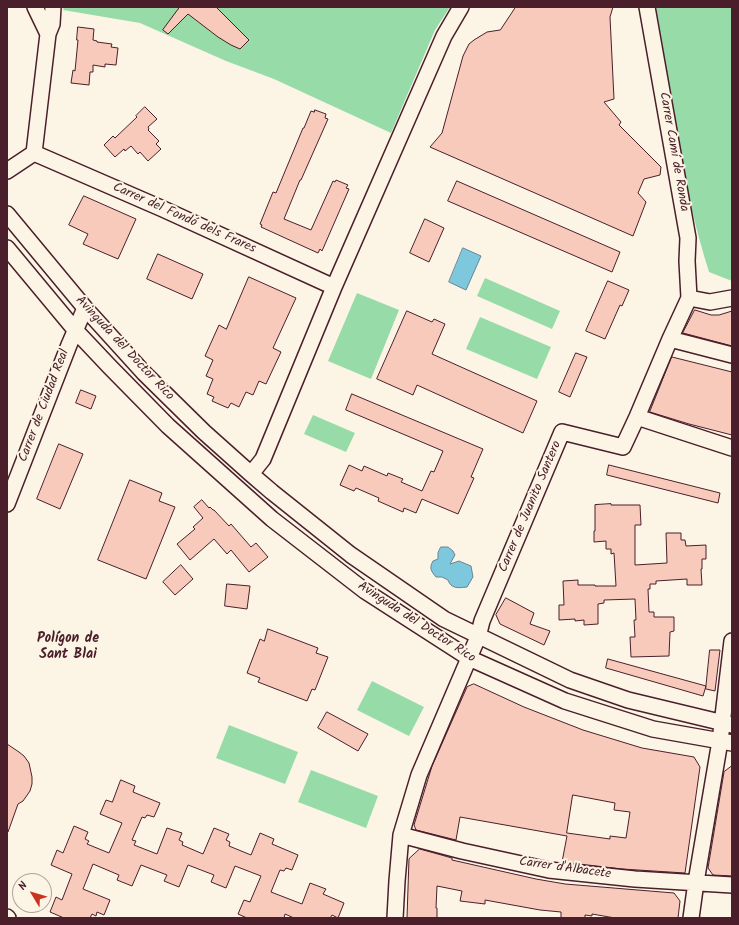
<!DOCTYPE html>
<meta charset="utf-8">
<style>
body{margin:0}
#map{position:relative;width:739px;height:925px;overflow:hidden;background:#fcf5e5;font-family:Kalam,sans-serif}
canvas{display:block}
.frame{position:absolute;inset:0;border:8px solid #4a1f2b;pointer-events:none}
.north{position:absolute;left:12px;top:873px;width:40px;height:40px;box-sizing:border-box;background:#fcf5e5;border:1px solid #b59f9b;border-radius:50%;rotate:308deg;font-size:11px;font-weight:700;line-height:16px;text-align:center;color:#4a1f2b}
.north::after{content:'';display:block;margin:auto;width:14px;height:18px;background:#c8321e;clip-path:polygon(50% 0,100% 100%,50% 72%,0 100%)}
</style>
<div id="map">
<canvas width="739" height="925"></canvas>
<div class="frame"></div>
<div class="north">N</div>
</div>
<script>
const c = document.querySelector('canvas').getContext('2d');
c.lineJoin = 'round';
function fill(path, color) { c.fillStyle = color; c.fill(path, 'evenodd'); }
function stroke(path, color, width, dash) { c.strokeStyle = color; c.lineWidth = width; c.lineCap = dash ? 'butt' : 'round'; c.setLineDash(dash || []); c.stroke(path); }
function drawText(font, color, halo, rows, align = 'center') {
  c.font = font + ' Kalam,sans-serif'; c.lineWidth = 4; c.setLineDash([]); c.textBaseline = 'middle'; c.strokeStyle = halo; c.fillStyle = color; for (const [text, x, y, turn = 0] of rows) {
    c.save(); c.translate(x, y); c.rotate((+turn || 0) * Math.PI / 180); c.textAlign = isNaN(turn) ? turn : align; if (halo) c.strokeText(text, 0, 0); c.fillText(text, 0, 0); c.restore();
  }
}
const green = new Path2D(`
 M64 7H450L435 30 391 133 274 79 226 61 140 23 63 10Z
 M654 7H732V281L709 272C682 186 670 95 654 7Z
 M485 278 560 311 552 329 477 296Z
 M357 293 399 310 371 379 328 361Z
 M480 317 551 347 537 379 466 349Z
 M313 415 355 433 346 452 304 434Z
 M372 681 424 707 409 736 357 710Z
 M229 725 298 752 285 784 216 758Z
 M311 770 378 796 366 828 298 802Z`);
const water = new Path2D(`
 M463 248 481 256 466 290 449 282Z
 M441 547H448L453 551 455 555 450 564 459 561 471 566 473 577 467 587C458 588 451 589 448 580L442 577H436C431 571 429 568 433 561L438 559V553Z`);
const building = new Path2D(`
 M180 7H216L249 40 240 49 231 45 218 37 188 14 168 34 163 30Z
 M516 7H613L610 17 614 99 604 102 621 122 619 125 661 167 660 175 644 179 638 193 646 202 633 236 430 147 442 133 463 56 469 44 474 40 487 32 500 30Z
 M78 27 94 29 93 40 97 41V42L112 44 111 47 118 48 116 65 105 64V67L93 65V72H90L89 85 71 83 73 70 75 71 78 40H77Z
 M145 107 157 119 148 127 149 129 148 130 159 141 156 144 161 149 148 161 140 152 138 154 131 146 125 151 124 149 115 157 104 145 113 136 115 138 137 117 136 116Z
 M315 110 326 114 325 118 328 119 301 180H300L284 219 311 230 333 181 335 182 336 180 348 185 346 188 349 189 322 251 320 249 318 253 261 227 262 225 260 224 273 192 276 193 303 128H304L311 111 314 112Z
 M457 181 620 252 612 272 448 201Z
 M84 196 136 219 118 259 83 244 88 234 69 225Z
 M425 219 444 228 429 262 410 253Z
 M158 254 203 274 192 299 147 279Z
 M249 277 296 298 273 348 281 352 266 384 259 381 253 395 246 392 239 407 231 403 228 408 212 401 214 397 207 394 213 379 206 376 213 360 205 356 219 325 226 329Z
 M608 281 629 290 622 306 620 305 605 339 586 331Z
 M695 310 711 315H719L732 311V346L683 333Z
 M407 311 432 322 434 319 445 324 432 354 537 401 523 433 417 385 413 395 377 379Z
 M576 353 587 357 570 397 559 392Z
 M672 357 732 372V435L689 424 650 412Z
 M81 390 96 396 91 409 76 403Z
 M352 394 483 449 471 477 474 478 458 514 422 499 416 513 404 508 403 512 378 501 379 498 356 488 354 491 340 485 349 465 362 471 364 466 387 476 388 473 403 479 401 482 422 491 431 471 434 472 443 451 346 410Z
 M59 444 83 454 60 509 37 499Z
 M609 465 720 493 718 503 607 475Z
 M130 480 162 493 159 501 175 507 146 579 98 560Z
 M202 500 209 508 210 507 213 510H214L229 526 231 524 251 547 256 543 268 557 249 572 231 550 227 554 214 539 190 560 177 544 195 529 193 527 203 518 194 507Z
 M611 504V505H640L641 525H635V565L667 563 666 533H681V540H685L686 546 706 545V559H702V569H701L702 585H687V579L656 581V584H650V589H648L649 612H654V617H674V631L670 632 669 656 631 657 630 637H635L634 620H636L635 599 604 600V603L598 604V624L584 625V620L575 621V619L559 620V605H564L563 581 578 580V585H595V586H616L614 553 611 554V549H606V541L594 542V531H595V505Z
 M181 565 193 579 175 595 163 582Z
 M227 584 250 586 247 609 225 606Z
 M506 598 534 613 530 624 550 631 544 645 500 624 496 615Z
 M268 629 318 648 316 653 328 657 315 690 312 689 307 701 258 682 260 678 247 673 260 639 264 641Z
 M710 650H720L715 691 706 689Z
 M608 659 706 686 703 696 606 668Z
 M474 684 524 707 583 730 642 748 694 757 700 767 685 873 622 869 562 862 567 836 460 817 456 840 416 830 414 825 432 766 467 687ZM573 795 615 803 614 810 630 812 626 838 610 836V839L567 833Z
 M327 712 368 734 358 751 318 728Z
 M7 744 19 752 24 756 29 763 32 777V784L30 791 23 801 18 804 8 832H7Z
 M732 766V876L713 875 708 868 724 772Z
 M121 780 135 786 133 792 160 803 154 817 147 815 145 818 142 817 132 840 136 841 134 845 157 854 167 828 182 833 179 840 183 842 182 845 203 854 214 828 229 834 226 840 230 842 229 846 251 855 260 833 274 839 272 844 298 855 292 870 286 868 284 871 280 870 271 892 302 904 310 883 326 889 323 894 344 903 338 918 332 915 330 918H294L285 914 284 918H247L238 914 244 900 250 902 261 876 235 866 226 888 211 882 214 875 188 865 179 887 164 881 167 875 141 865 132 886 117 880 119 875 93 864 83 889 110 900 104 915 97 912 96 916 92 914 90 918H64L50 912 56 897 62 900 72 874 51 865 57 850 63 853 74 826 88 832 85 839 89 841 87 844 109 853 122 823 100 814 106 800 112 802Z
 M420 849 452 858V860L536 879 565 884 674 893 680 901 678 918H615L592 914V916L585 915V918H561V912L540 910 485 900V904L460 901 462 891 437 886 436 908H437V918H407L409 859Z`);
const minor = new Path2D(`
 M35 7 48 34
 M34 153 163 209 334 287
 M7 171 34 153 48 34 52 24 53 7
 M7 214 85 308 144 373 204 432 251 474 272 492 351 555 444 619 570 680 628 700 732 725
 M7 248 76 331 110 367 168 426 272 519 365 591 469 658 565 701 653 729 732 743
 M689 298 710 302 732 298
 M670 339 732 355
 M637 417 732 448
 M251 474 263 459 334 287 444 36 461 7
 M7 504 69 345 85 308
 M401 835 462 851 549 870 635 879 732 885
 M7 917 8 918
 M395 918 397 881 401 835 419 775 478 637 482 621 562 432 623 447 637 417 670 339 689 298 687 261 688 238 647 7
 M691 918 696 882 720 741 732 641`);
const streetNames = [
 ["Carrer Camí de Ronda",673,152,80],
 ["Carrer del Fondó dels Frares",184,219,24],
 ["Avinguda del Doctor Rico",124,349,47],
 ["Carrer de Ciudad Real",45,406,-69],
 ["Carrer de Juanito Santero",531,507,-67],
 ["Avinguda del Doctor Rico",416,623,33],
 ["Carrer d'Albacete",565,869,8]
];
const neighbourhoodNames = [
 ["Polígon de",68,640],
 ["Sant Blai",68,656]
];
fill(green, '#97dca8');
fill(water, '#7dc8dd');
stroke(water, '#698496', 1);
fill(building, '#f8cabb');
stroke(building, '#4a1f2b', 1);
stroke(minor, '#4a1f2b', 18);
stroke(minor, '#fcf5e5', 15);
drawText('13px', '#4a1f2b', '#fcf5e5', streetNames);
drawText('bold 14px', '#4a1f2b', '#fcf5e5', neighbourhoodNames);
</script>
